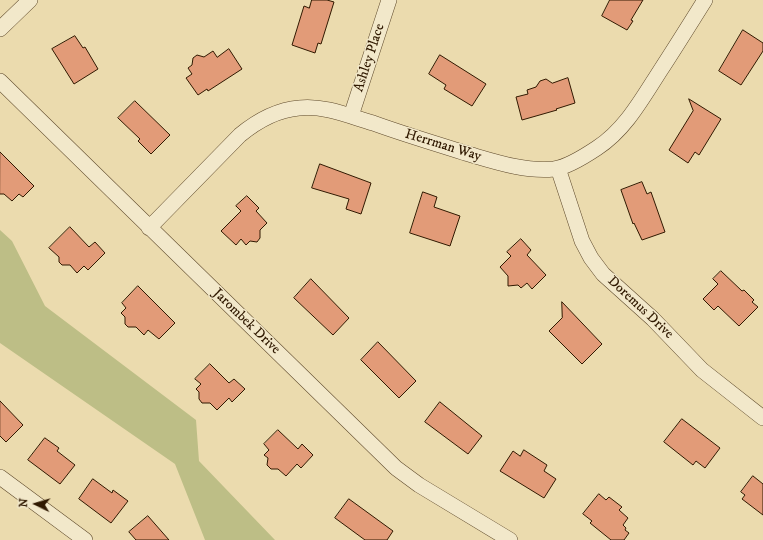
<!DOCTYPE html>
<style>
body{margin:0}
#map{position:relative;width:763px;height:540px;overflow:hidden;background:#ebdbae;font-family:"IM FELL DW Pica",serif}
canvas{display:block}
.north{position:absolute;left:16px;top:484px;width:40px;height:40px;-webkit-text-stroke:3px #f2e8ca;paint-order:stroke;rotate:275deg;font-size:11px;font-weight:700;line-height:16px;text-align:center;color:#301901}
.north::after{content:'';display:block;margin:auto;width:14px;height:18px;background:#301901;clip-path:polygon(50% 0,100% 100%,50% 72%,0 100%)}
</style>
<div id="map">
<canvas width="763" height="540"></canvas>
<div class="north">N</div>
</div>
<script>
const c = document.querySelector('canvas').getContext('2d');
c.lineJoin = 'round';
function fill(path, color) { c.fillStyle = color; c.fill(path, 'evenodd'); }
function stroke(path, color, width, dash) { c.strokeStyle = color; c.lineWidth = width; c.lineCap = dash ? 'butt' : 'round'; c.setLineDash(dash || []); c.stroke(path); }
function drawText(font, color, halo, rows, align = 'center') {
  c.font = font + ' "IM FELL DW Pica",serif'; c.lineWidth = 3; c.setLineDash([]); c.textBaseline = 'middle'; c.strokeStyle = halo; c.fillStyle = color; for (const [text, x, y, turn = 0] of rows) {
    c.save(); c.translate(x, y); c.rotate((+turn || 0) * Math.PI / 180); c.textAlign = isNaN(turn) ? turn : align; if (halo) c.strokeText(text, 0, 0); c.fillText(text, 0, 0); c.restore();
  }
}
const green = new Path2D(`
 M0 230 12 241 45 306 196 420 199 461 275 540H205L175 464 0 343Z`);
const building = new Path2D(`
 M312 0H327L334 2 321 44 318 43 315 53 292 45 304 6 309 8Z
 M610 0H643L631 20 633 21 627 30 602 16Z
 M743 30 763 43V51L741 85 719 71Z
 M75 36 83 48 85 47 98 69 74 84 52 49Z
 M229 49 242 69 208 91 207 89 198 95 186 78 192 74 188 68 192 65 193 58 197 55 204 57 213 51 217 57Z
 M440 55 486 84 472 106 444 89 446 85 429 74Z
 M568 78 575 103 556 109 557 110 522 120 516 97 528 94 527 90 536 87 540 81 546 79 552 83Z
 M689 99 721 119 699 155 695 152 688 163 669 150 693 111Z
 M135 101 170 135 151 154 138 141 140 139 118 118Z
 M0 152 34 186 23 197 19 194 12 201 4 194H0Z
 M320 164 371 183 361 214 346 209 349 199 312 188Z
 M642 182 647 194 651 192 665 232 642 240 634 223 633 224 621 190Z
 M423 192 437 197 434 207 460 216 450 246 410 233Z
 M247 196 259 208 256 211 267 223 260 230V238L257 242 250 241 246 245 241 239 236 245 221 231 241 211 236 206Z
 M70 227 89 247 95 242 105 253 88 270 84 266 77 273 70 265H62L59 262V257L49 248Z
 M521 239 531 250 527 255 546 275 532 289 527 283 521 288 518 285 508 286V276L500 267 511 256 507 252Z
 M721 271 742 291 744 290 754 300 752 302 758 307 739 326 718 306 714 310 703 299 718 284 713 279Z
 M311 279 349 318 333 335 294 298Z
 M138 286 175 323 159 339 148 330 144 335 136 327H128L125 324V317L121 313 126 308 122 303Z
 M562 302 602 344 582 364 549 331 562 318Z
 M378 342 416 381 399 398 361 360Z
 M210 364 229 383 234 379 245 389 232 402 229 398 217 410 210 403H202L199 399V392L196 389 201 384 195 379Z
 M0 401 23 425 6 442 0 436Z
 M440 402 482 436 468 454 425 422Z
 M682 419 720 448 705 468 696 461 693 465 664 442Z
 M278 430 298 449 302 444 313 455 301 468 297 464 286 476 278 469H271L267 465 268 458 264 455 269 450 264 444Z
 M45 438 59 448 57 451 75 465 60 484 28 460Z
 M524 450 547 465 544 471 556 479 544 498 500 471 513 451 520 456Z
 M753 476 763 484V515L742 499 745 495 741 492Z
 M93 479 112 493 113 490 128 501 111 523 79 499Z
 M599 494 606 500 609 497 622 507 619 510 628 518 623 525 626 528 625 530 629 533 624 540H611L590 523 592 521 583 514Z
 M349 499 393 531 387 540H365L335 518Z
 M148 516 169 540H136L129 532Z`);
const minor = new Path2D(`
 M0 29 30 0
 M0 81 396 468 419 485 510 540
 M351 116 389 0
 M558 168 582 241 591 258 603 274 653 319 702 370 763 418
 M149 228 240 135C257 121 276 110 299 108 324 105 349 116 373 123 403 134 434 143 465 153 493 161 524 172 554 169 568 167 585 156 597 148 625 130 642 99 660 71 675 48 690 24 705 0
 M0 477 85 540`);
const streetNames = [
 ["Ashley Place",370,58,-72],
 ["Herrman Way",443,146,17],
 ["Doremus Drive",640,308,43],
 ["Jarombek Drive",246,322,44]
];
fill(green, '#bdbe86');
fill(building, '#e29b78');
stroke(building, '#301901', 1);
stroke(minor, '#5f4a2c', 16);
stroke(minor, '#f2e8ca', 15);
drawText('14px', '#301901', '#f2e8ca', streetNames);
</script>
